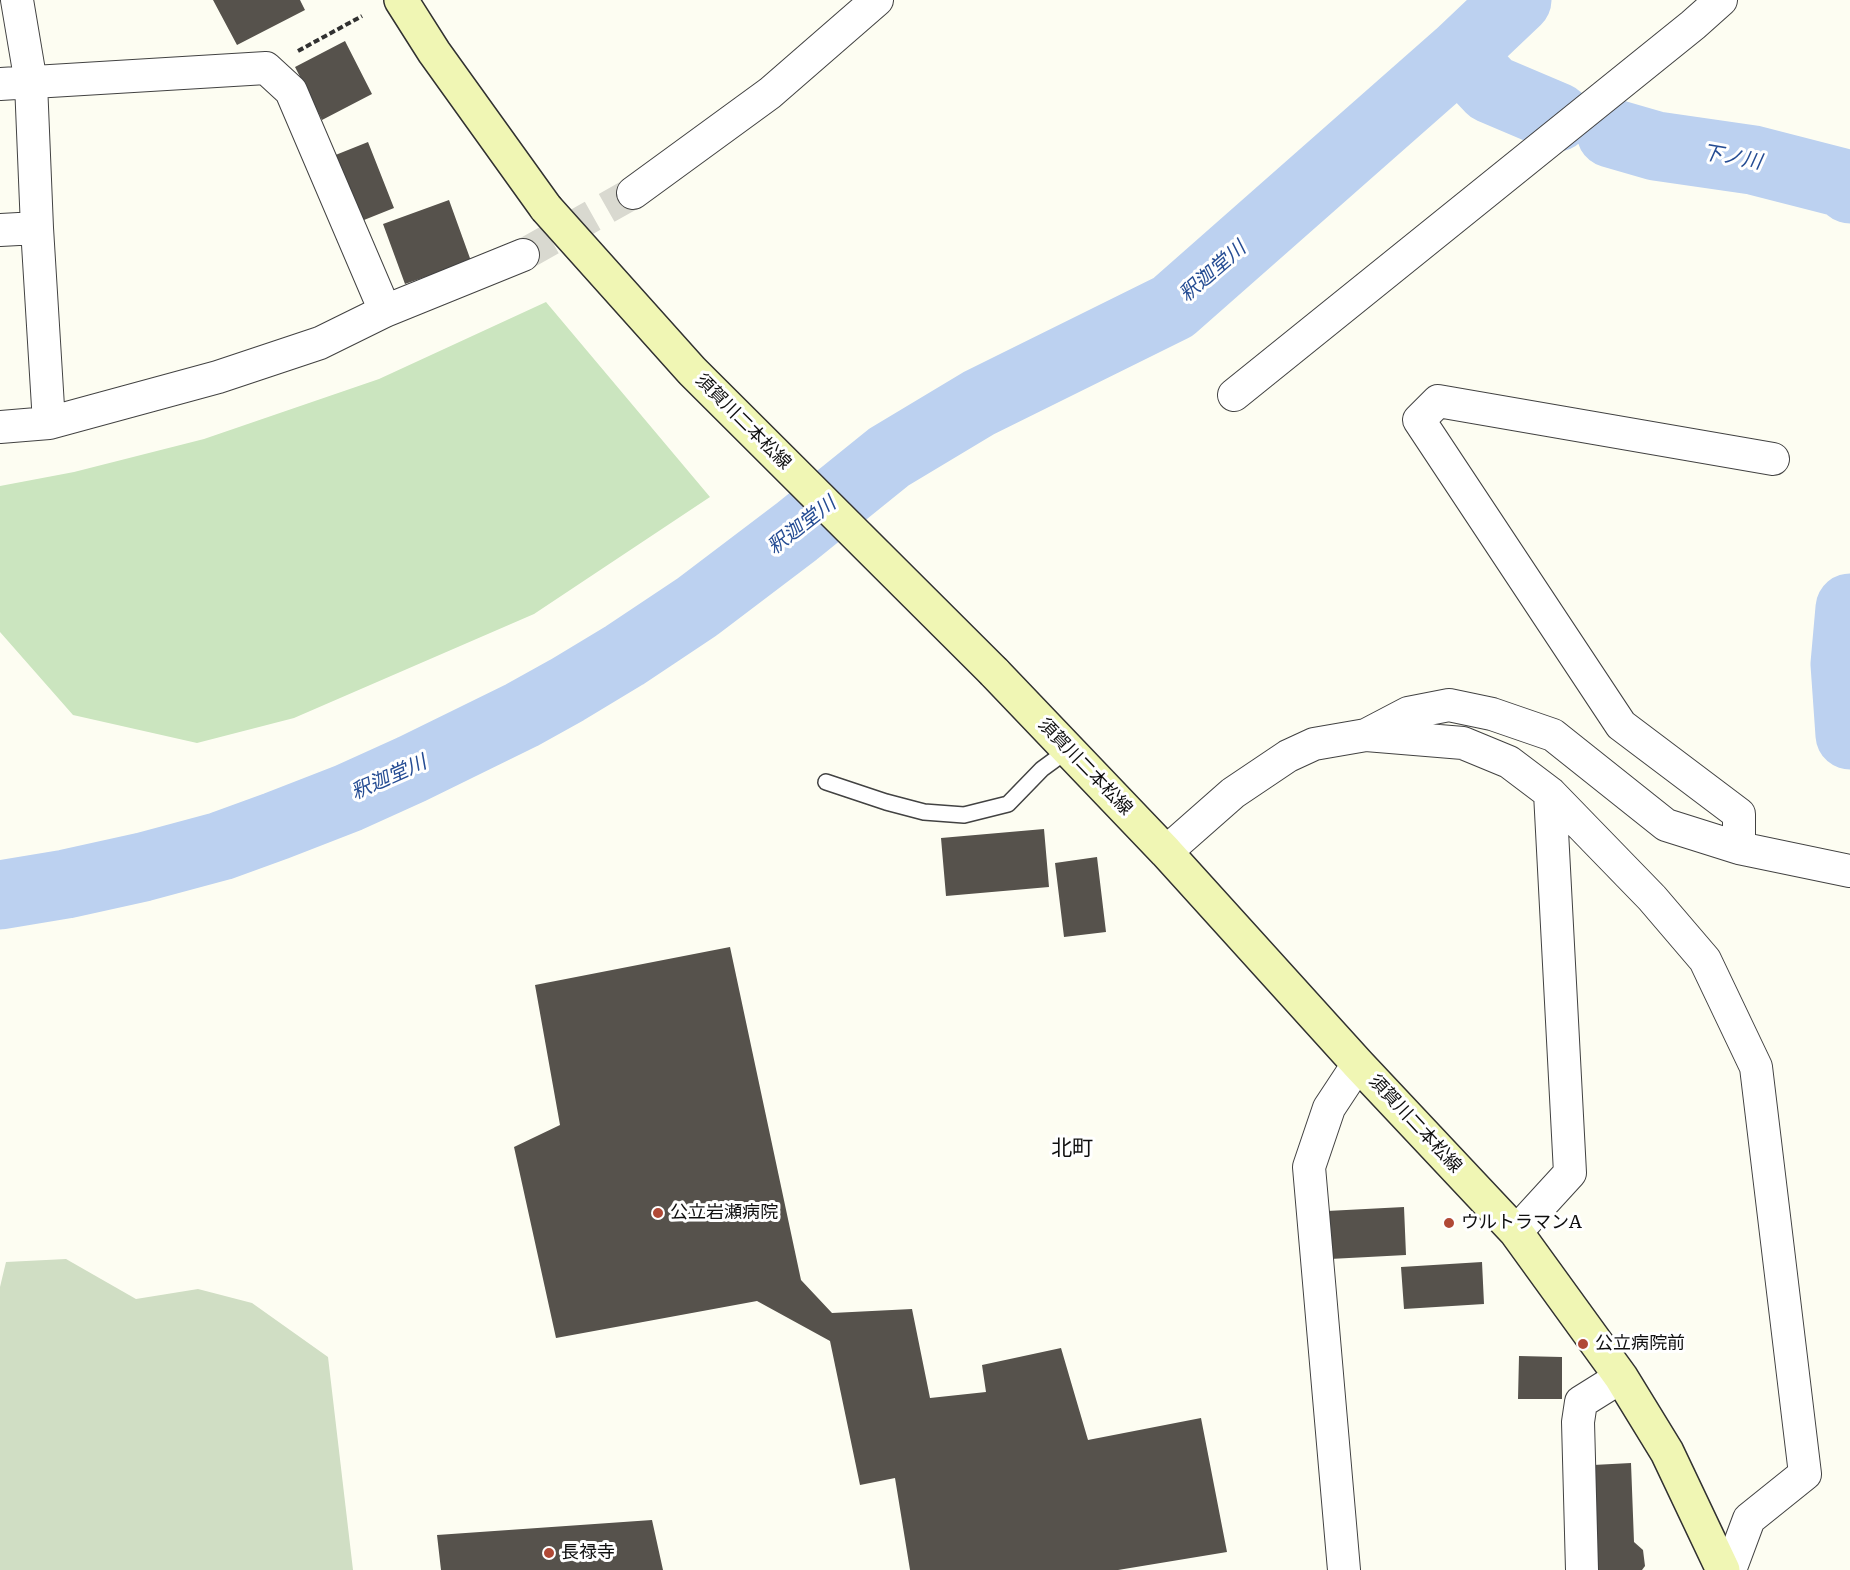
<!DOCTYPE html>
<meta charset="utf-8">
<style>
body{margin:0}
canvas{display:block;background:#fdfdf2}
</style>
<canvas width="1850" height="1570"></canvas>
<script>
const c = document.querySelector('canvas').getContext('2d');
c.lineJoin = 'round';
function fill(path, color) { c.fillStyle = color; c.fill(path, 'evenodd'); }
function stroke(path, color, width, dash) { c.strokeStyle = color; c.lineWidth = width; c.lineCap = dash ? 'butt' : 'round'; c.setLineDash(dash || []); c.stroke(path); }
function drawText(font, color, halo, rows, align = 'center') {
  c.font = font + ' Merriweather,"Noto Sans JP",serif'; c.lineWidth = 6; c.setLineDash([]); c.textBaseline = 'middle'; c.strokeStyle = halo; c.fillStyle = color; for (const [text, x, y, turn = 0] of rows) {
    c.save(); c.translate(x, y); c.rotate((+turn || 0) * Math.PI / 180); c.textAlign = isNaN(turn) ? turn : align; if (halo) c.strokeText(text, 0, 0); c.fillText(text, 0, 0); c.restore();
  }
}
const green = new Path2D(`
 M546 302 710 497 534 614 294 718 197 743 73 715 0 632V486L74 472 204 439 379 379Z`);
const cemetery = new Path2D(`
 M66 1259 136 1299 198 1289 252 1303 328 1357 353 1570H0V1287L6 1262Z`);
const river = new Path2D(`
 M1459 55 1491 89 1557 117
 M1611 133 1656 146 1753 160 1843 183 1850 189
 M1850 608 1845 664 1850 735
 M0 895 66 884 143 867 221 846 276 826 348 798 412 769 522 715 567 690 625 655 697 607 796 532 889 457 979 403 1173 307 1459 55 1517 0`);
const building = new Path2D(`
 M213 0H300L305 10 237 45Z
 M345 41 372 94 322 120 295 67Z
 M368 142 394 208 354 224 328 158Z
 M449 200 471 261 405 284 383 224Z
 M1044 829 1049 887 946 896 941 838Z
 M1097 857 1106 932 1064 937 1055 863Z
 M730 947 801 1280 832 1313 912 1309 930 1398 986 1392 982 1365 1061 1348 1088 1440 1201 1418 1227 1552 1118 1570H910L895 1478 860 1485 830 1341 757 1301 556 1338 514 1147 560 1125 535 985Z
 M1404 1207 1406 1255 1330 1259 1327 1211Z
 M1482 1262 1484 1304 1404 1309 1401 1267Z
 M1519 1356 1562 1357V1399H1518Z
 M1631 1463 1634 1542 1643 1550 1645 1566 1642 1570H1598L1593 1465Z
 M652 1520 663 1570H441L437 1535Z`);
const minorTunnel = new Path2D(`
 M523 255 633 193`);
const path = new Path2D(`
 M298 51 362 16`);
const service = new Path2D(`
 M826 782 886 802 924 812 964 815 1008 804 1042 769 1068 750`);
const minor = new Path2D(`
 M17 0 31 83 37 228 49 423
 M0 84 266 68 291 91 385 311
 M633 193 770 93 877 0
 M0 230 37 228
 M1234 395 1693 25 1721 0
 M0 427 49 423 218 377 320 343 385 311 523 255
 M1366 735 1408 713 1449 705 1492 714 1553 735 1666 825 1739 848V814L1621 725 1419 420 1438 401 1773 459
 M1739 848 1850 871
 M1166 852 1233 793 1288 756 1314 744 1366 735 1463 743 1509 762 1550 793 1652 898 1705 960 1756 1067 1805 1474 1749 1519 1730 1570
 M1516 1232 1570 1173 1550 793
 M1344 1570 1309 1167 1329 1108 1358 1064
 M1582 1570 1578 1422 1581 1402 1621 1377`);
const secondary = new Path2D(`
 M401 0 434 52 546 208
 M994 672 1166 852 1358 1064 1516 1232 1621 1377 1667 1452 1723 1570`);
const secondaryBridge = new Path2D(`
 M546 208 692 371 994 672`);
const markers = [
 [658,1213,6,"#b04936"],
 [1449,1223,6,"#b04936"],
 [1583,1344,6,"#b04936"],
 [549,1553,6,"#b04936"]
];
const streetNames = [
 ["須賀川二本松線",743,422,45],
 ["須賀川二本松線",1085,767,46],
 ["須賀川二本松線",1415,1124,47]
];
const poiNames = [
 ["公立岩瀬病院",670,1213],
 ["ウルトラマンA",1461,1223],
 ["公立病院前",1595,1344],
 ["長禄寺",561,1553]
];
const waterNames = [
 ["下ノ川",1732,158,10],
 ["釈迦堂川",1213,272,-41],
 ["釈迦堂川",802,526,-38],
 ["釈迦堂川",389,778,-24]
];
const quarterNames = [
 ["北町",1072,1149]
];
fill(green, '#cbe5bf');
fill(cemetery, '#d0dec4');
stroke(river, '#bcd1f0', 69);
fill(building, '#56524c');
stroke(minorTunnel, '#d9d9d0', 32, [32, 16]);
stroke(service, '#424242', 18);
stroke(minor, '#424242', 34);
stroke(secondary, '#313131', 36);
stroke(path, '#313131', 4, [6, 3]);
stroke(service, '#fff', 15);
stroke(minor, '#fff', 32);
stroke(secondary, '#f0f6b4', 33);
stroke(secondaryBridge, '#313131', 36, []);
stroke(secondaryBridge, '#f0f6b4', 33);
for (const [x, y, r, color] of markers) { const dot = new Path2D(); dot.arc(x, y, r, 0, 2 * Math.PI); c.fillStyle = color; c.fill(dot); stroke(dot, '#fff', 2); }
drawText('18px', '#0f0f0f', '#fff', streetNames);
drawText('18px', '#0f0f0f', '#fff', poiNames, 'left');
drawText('italic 20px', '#254c93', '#fff', waterNames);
drawText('21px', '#0f0f0f', '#fff', quarterNames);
</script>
